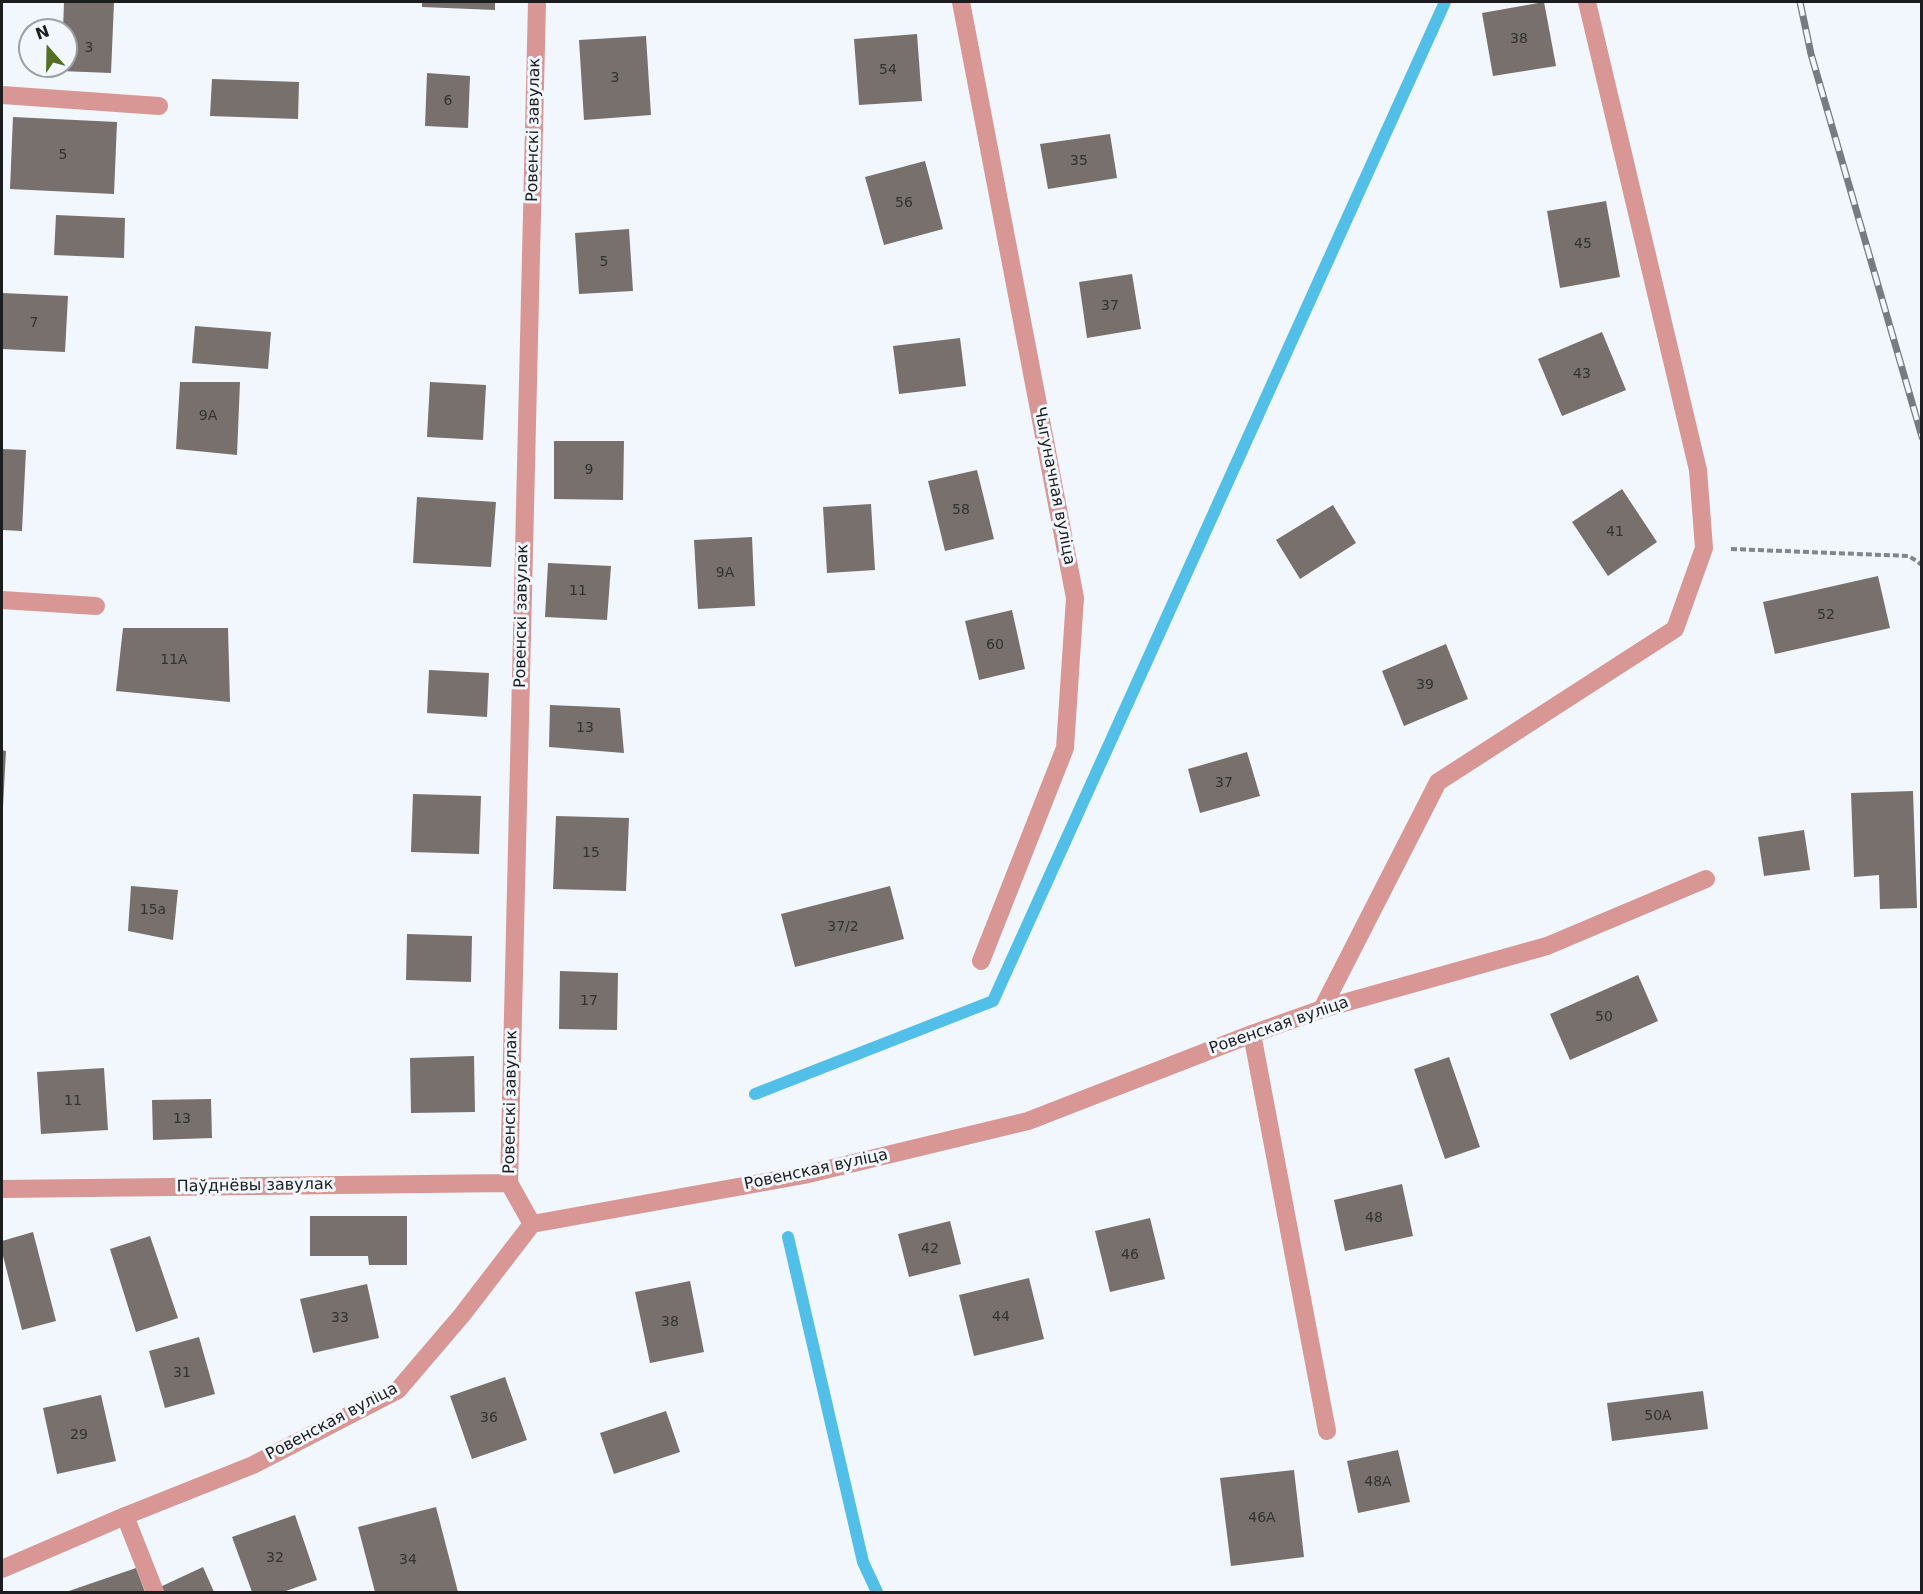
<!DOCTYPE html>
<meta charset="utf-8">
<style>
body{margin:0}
#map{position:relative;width:1923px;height:1594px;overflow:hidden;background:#f2f6fd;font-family:"DejaVu Sans",sans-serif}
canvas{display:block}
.frame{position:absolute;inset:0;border:3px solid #1b1d1f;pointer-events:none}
.north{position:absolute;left:18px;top:18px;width:60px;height:60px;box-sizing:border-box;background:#f2f6fd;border:2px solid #9c9fa4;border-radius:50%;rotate:340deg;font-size:16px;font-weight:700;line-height:24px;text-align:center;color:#1b1d1f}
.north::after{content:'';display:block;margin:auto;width:21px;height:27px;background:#526f24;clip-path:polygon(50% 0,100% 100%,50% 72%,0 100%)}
</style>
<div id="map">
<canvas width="1923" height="1594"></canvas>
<div class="frame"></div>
<div class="north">N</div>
</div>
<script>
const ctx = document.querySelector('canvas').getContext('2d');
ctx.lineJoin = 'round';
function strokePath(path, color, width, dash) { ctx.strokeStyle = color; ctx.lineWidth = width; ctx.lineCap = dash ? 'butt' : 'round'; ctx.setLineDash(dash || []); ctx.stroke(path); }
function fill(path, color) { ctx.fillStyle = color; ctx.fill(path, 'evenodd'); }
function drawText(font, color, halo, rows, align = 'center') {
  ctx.font = font + ' "DejaVu Sans",sans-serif'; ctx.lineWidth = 6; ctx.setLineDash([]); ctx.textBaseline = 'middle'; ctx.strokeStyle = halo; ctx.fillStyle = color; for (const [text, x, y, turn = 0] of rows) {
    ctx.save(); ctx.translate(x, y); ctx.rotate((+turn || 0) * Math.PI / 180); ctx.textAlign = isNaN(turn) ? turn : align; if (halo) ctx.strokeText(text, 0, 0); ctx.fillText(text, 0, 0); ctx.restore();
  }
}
const stream = new Path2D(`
 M 755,1094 L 993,1001 L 1445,2
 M 788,1237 L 863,1562 L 877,1592`);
const building = new Path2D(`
 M 64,2 L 114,2 L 111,73 L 61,71 L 61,66 L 66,66 L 66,30 L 63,30 Z
 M 422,2 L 495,2 L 495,10 L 422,7 Z
 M 1544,2 L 1556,66 L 1493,76 L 1482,13 Z
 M 917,34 L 922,101 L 859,105 L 854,39 Z
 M 646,36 L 651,115 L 584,120 L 579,40 Z
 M 427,73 L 470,76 L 468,128 L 425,126 Z
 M 212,79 L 299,82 L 298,119 L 210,116 Z
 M 13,117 L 117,122 L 114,194 L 10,189 Z
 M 1110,134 L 1117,178 L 1048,189 L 1040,144 Z
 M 925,161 L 943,229 L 884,245 L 865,177 Z
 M 1606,201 L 1620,277 L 1560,288 L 1547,211 Z
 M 56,215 L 125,218 L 124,258 L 54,255 Z
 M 629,229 L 633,291 L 579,294 L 575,233 Z
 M 1132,274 L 1141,329 L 1087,338 L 1079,282 Z
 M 2,293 L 68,296 L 65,352 L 2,349 Z
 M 195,326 L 271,332 L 268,369 L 192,363 Z
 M 1602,332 L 1626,390 L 1562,416 L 1538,359 Z
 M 960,338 L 966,386 L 899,394 L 893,346 Z
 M 180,382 L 240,382 L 237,455 L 176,449 Z
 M 430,382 L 486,385 L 483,440 L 427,437 Z
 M 554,441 L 624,441 L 623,500 L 554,499 Z
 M 2,449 L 26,450 L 22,531 L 2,530 Z
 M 977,470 L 994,539 L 945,551 L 928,481 Z
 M 1622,489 L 1657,542 L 1608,576 L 1572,522 Z
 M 417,497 L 496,502 L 491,567 L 413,563 Z
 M 871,504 L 875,570 L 827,573 L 823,507 Z
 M 1333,505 L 1356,543 L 1300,579 L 1276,540 Z
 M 752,537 L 755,606 L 698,609 L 694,540 Z
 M 548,563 L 611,566 L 607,620 L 545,617 Z
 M 1878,576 L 1890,628 L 1775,654 L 1763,602 Z
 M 1012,610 L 1025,669 L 979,680 L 965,621 Z
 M 123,628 L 228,628 L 230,702 L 116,691 Z
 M 1446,644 L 1468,699 L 1404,726 L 1382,671 Z
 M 429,670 L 489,673 L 487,717 L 427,713 Z
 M 550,705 L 620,708 L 624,753 L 549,747 Z
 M 2,750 L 6,751 L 3,807 L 2,807 Z
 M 1247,752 L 1260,796 L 1200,813 L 1188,769 Z
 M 1913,791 L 1917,908 L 1880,909 L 1879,875 L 1854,877 L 1851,793 Z
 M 413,794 L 481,796 L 479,854 L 411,852 Z
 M 556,816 L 629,818 L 626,891 L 553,889 Z
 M 1804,830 L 1810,870 L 1764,876 L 1758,837 Z
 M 131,886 L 178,890 L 173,940 L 128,931 Z
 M 890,886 L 904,939 L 795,967 L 781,914 Z
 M 407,934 L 472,936 L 471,982 L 406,980 Z
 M 560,971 L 618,973 L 617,1030 L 559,1029 Z
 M 1638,975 L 1658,1021 L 1570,1060 L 1550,1014 Z
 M 474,1056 L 475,1112 L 411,1113 L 410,1058 Z
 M 1449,1057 L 1480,1147 L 1445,1159 L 1414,1069 Z
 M 104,1068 L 108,1130 L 41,1134 L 37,1072 Z
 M 211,1099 L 212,1138 L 153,1140 L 152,1100 Z
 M 1402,1184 L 1413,1236 L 1345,1251 L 1334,1200 Z
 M 310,1216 L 407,1216 L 407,1265 L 369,1265 L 368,1256 L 310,1256 Z
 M 1150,1218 L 1165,1279 L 1110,1292 L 1095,1231 Z
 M 950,1221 L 961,1264 L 909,1277 L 898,1234 Z
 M 33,1232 L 56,1321 L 22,1330 L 2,1252 L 2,1241 Z
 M 150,1236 L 178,1318 L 136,1332 L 110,1249 Z
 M 1029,1278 L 1044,1339 L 974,1356 L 959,1295 Z
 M 690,1281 L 704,1352 L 650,1363 L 635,1292 Z
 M 367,1284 L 379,1338 L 313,1353 L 300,1299 Z
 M 199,1337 L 215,1394 L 165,1408 L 149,1351 Z
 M 505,1377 L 527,1440 L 472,1459 L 450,1396 Z
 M 1703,1391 L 1708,1429 L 1612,1441 L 1607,1403 Z
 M 101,1395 L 116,1461 L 57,1474 L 43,1408 Z
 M 666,1411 L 680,1452 L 614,1474 L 600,1433 Z
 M 1398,1450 L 1410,1502 L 1358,1513 L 1347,1461 Z
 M 1294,1470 L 1304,1557 L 1231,1566 L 1220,1478 Z
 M 436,1507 L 458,1592 L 375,1592 L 358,1527 Z
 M 295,1515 L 317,1580 L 283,1592 L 252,1592 L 232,1537 Z
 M 203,1567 L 214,1592 L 162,1592 L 160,1587 Z
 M 136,1568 L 145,1592 L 66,1592 Z`);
const path = new Path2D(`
 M 1731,549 L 1909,556 L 1922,565`);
const lane = new Path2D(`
 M 961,2 L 1075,598 L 1065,748 L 981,961
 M 2,95 L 159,106
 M 2,600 L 96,606
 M 1322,1009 L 1438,782 L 1675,629 L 1704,548 L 1698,470 L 1587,2
 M 1252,1034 L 1327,1431
 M 125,1516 L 155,1592`);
const street = new Path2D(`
 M 2,1189 L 509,1183
 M 532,1224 L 509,1183 L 537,2
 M 2,1569 L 125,1516 L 253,1465 L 398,1390 L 462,1315 L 532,1224 L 804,1175 L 1028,1121 L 1252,1034 L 1322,1009 L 1547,946 L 1706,879`);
const rail = new Path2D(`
 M 1800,2 L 1811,54 L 1922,437`);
const numberNames = [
 ["38",1519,39],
 ["3",89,48],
 ["54",888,70],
 ["3",615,78],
 ["6",448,101],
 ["5",63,155],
 ["35",1079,161],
 ["56",904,203],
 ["45",1583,244],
 ["5",604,262],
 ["37",1110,306],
 ["7",34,323],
 ["43",1582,374],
 ["9А",208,416],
 ["9",589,470],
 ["58",961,510],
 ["41",1615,532],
 ["9А",725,573],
 ["11",578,591],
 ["52",1826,615],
 ["60",995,645],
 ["11А",174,660],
 ["39",1425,685],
 ["13",585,728],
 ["37",1224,783],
 ["15",591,853],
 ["15а",153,910],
 ["37/2",843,927],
 ["17",589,1001],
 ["50",1604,1017],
 ["11",73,1101],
 ["13",182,1119],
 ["48",1374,1218],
 ["42",930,1249],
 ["46",1130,1255],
 ["44",1001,1317],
 ["33",340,1318],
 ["38",670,1322],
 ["31",182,1373],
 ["50А",1658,1416],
 ["36",489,1418],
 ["29",79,1435],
 ["48А",1378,1482],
 ["46А",1262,1518],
 ["32",275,1558],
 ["34",408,1560]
];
const streetNames = [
 ["Ровенскі завулак",534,130,-89],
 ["Чыгуначная вуліца",1054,486,79],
 ["Ровенскі завулак",522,616,-89],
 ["Ровенская вуліца",1279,1026,-19],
 ["Ровенскі завулак",511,1102,-89],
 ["Ровенская вуліца",816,1170,-12],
 ["Паўднёвы завулак",255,1186,-1],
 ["Ровенская вуліца",332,1422,-28]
];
strokePath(stream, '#51bfe8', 12);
fill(building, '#77706c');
strokePath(path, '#82858a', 4, [6, 3]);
strokePath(lane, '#d89794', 18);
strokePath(street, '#d89794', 18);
strokePath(rail, '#787b80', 7);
strokePath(rail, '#f2f6fd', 4.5, [14]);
drawText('14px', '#323232', null, numberNames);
drawText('16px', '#1b1d1f', '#f2f6fd', streetNames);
</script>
